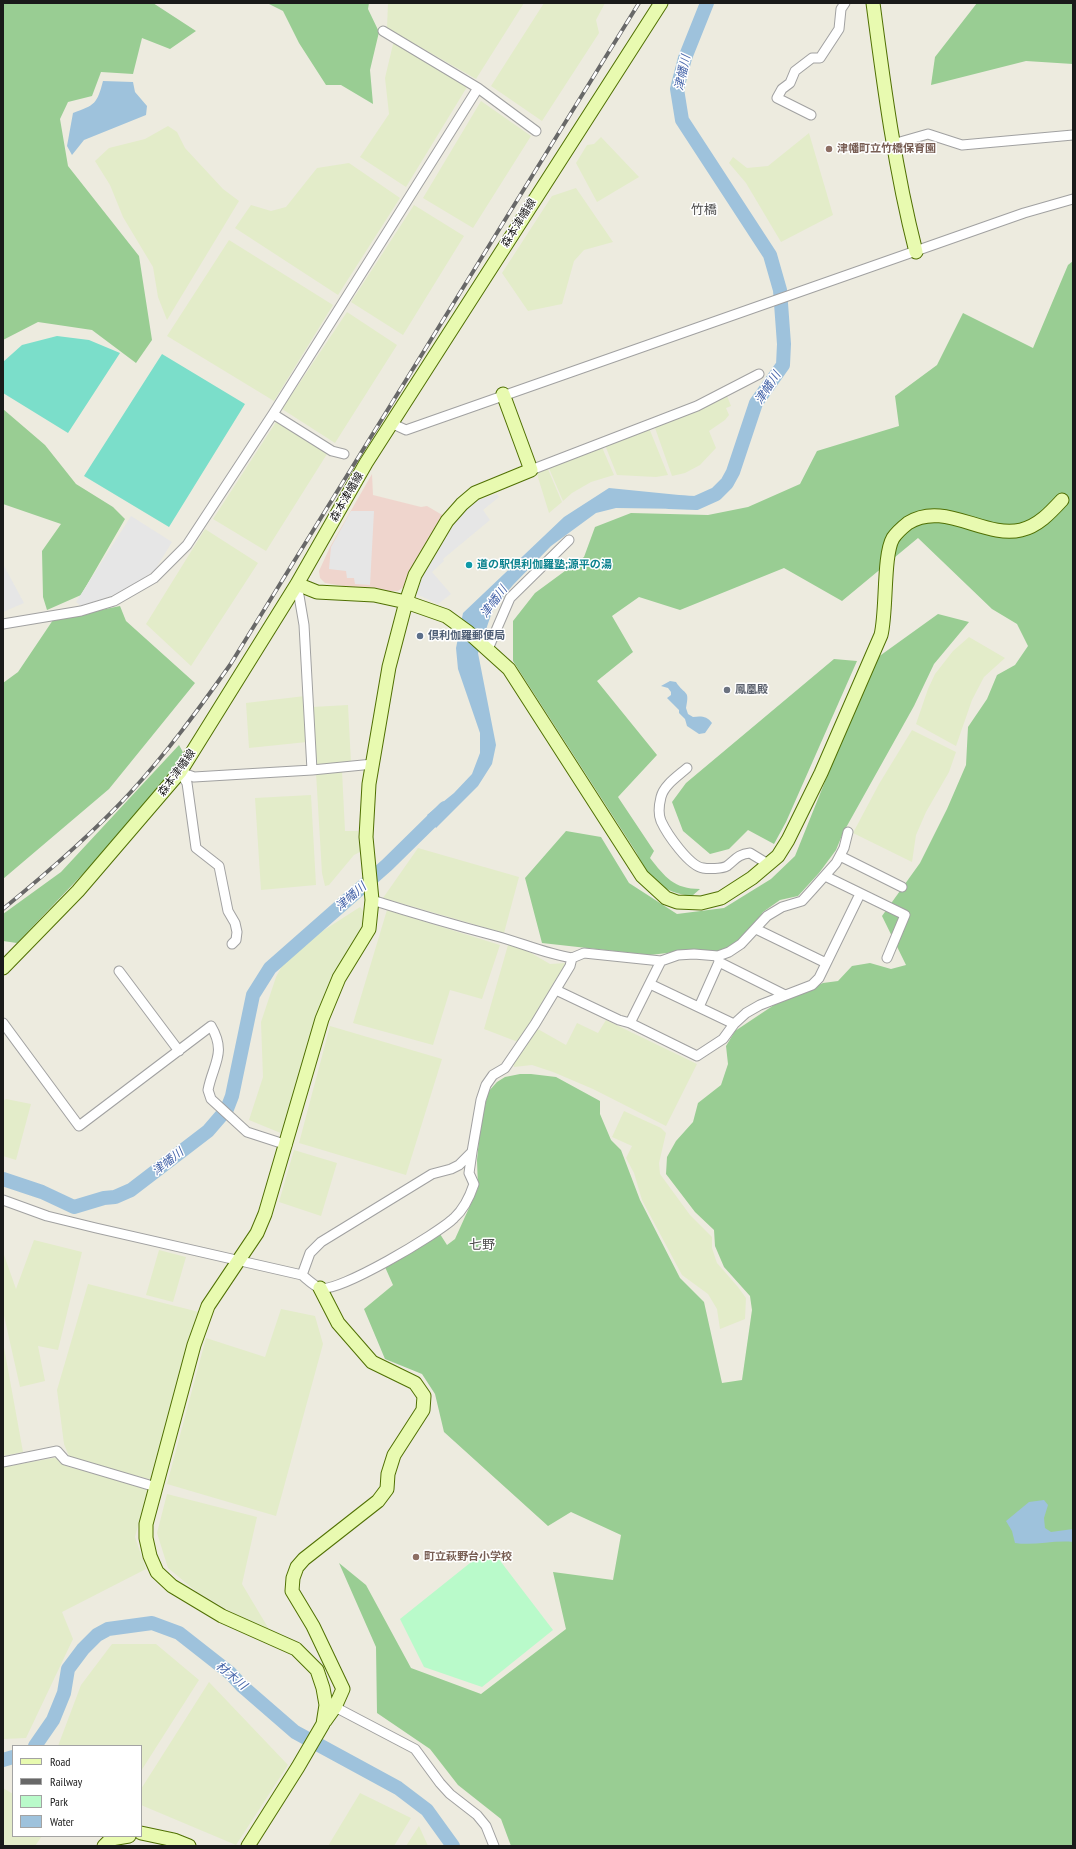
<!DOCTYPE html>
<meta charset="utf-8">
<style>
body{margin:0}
#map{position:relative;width:1076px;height:1849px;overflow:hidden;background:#edebdf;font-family:"PT Sans Narrow",sans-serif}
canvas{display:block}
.frame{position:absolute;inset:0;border:4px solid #1a1a1a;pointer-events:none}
.legend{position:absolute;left:12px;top:1745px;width:130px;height:92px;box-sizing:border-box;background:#fff;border:1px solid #a3a3a3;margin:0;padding:5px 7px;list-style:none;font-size:12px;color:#1a1a1a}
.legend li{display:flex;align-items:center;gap:8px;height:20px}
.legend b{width:20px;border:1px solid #a3a3a3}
</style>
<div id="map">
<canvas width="1076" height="1849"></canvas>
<div class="frame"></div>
<ul class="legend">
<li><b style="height:5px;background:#e8fab0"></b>Road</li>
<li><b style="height:5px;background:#686868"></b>Railway</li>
<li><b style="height:11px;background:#b9faca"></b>Park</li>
<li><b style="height:11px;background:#9ec2dc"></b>Water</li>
</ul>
</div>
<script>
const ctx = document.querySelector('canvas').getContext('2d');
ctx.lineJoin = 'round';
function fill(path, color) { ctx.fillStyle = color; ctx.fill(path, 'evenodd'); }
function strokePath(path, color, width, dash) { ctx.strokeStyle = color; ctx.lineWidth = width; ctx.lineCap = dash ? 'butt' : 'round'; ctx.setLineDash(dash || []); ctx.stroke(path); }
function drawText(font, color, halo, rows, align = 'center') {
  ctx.font = font + ' "PT Sans Narrow","Noto Sans JP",sans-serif'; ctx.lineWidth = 3; ctx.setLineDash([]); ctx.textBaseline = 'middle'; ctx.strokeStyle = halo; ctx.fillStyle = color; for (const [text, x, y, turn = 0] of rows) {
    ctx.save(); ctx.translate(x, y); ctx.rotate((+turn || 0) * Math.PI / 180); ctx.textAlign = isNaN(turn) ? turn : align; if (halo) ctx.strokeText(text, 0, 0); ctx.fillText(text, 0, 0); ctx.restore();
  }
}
const commercial = new Path2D(`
 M 372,474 L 373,495 L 421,507 L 427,506 L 444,516 L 405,586 L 398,591 L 375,591 L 325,583 L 320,578 L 319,571 L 330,547 Z`);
const farmland = new Path2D(`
 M 388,3 L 524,3 L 476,79 L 387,28 Z
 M 544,3 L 605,3 L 596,20 L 599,33 L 542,121 L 491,86 Z
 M 394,40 L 467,87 L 406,187 L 360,157 L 389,114 L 385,78 Z
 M 481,101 L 531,136 L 473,228 L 423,198 Z
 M 168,126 L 177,132 L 185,148 L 223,189 L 239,201 L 167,320 L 158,297 L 153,267 L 123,217 L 110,185 L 95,161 L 109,148 L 145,139 Z
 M 809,133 L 833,215 L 781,242 L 746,183 L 729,163 L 733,157 L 747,168 L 768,166 Z
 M 601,137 L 639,177 L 597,202 L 576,163 L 587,145 L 594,144 Z
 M 349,163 L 400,198 L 338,295 L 235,228 L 251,205 L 271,211 L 286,207 L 317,168 Z
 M 576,188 L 613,242 L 584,250 L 574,261 L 562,304 L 528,311 L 502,273 L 552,196 Z
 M 414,205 L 464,236 L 403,335 L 351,302 Z
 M 229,240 L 333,305 L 274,401 L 167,336 Z
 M 347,312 L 397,345 L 335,443 L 282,409 Z
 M 727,396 L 731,406 L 726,408 L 729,415 L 725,420 L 709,431 L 716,448 L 700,465 L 685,473 L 672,476 L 654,425 Z
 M 276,422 L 327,454 L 266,551 L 213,519 Z
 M 649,428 L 668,475 L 656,477 L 617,475 L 605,445 Z
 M 601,445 L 614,475 L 591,482 L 572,493 L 563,501 L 548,466 Z
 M 547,467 L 562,502 L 549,513 L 536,471 Z
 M 205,529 L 258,563 L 191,666 L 146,624 Z
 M 969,637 L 1005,658 L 984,677 L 972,700 L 956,746 L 916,724 L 928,689 L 935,674 L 953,651 Z
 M 305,696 L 307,742 L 249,748 L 246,703 Z
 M 348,705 L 351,763 L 318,766 L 314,764 L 312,707 Z
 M 912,730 L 956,752 L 949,772 L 926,812 L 916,835 L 912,862 L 853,833 L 879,784 Z
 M 342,771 L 345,831 L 358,831 L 360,852 L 354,855 L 329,885 L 325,886 L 322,873 L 316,773 Z
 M 311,795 L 316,885 L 261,890 L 255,798 Z
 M 418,848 L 519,877 L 504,933 L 383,898 Z
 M 360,907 L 365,913 L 363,929 L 283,1134 L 249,1120 L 263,1077 L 261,1022 L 276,977 L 283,964 L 321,932 Z
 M 387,910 L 500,945 L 482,999 L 450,990 L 433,1045 L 353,1023 Z
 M 508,945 L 526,950 L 550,964 L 566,963 L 552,986 L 554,988 L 518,1042 L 484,1029 Z
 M 606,1020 L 697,1064 L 666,1126 L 593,1089 L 553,1072 L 532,1065 L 514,1067 L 513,1063 L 536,1028 L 566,1045 L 577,1023 L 598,1033 Z
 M 330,1026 L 442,1059 L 406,1175 L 299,1143 Z
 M 6,1099 L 31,1104 L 16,1160 L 3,1156 L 3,1101 Z
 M 624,1111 L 661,1128 L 666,1133 L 659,1163 L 660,1174 L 690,1215 L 712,1237 L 712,1248 L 717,1263 L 738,1287 L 746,1298 L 745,1319 L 720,1329 L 717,1309 L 708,1294 L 682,1275 L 642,1200 L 634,1173 L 626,1158 L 632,1146 L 612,1137 Z
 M 294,1150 L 337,1163 L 321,1216 L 279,1202 Z
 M 34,1240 L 82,1252 L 58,1350 L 38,1346 L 45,1381 L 20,1387 L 3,1311 L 3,1252 L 16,1289 Z
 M 159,1250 L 186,1257 L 173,1302 L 146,1295 Z
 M 88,1284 L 199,1312 L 153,1480 L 70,1459 L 64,1444 L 57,1390 Z
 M 281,1309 L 315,1316 L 323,1344 L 276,1516 L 167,1484 L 206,1338 L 265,1357 Z
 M 3,1342 L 23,1452 L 3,1456 Z
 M 59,1457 L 66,1466 L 148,1489 L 135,1537 L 146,1569 L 62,1612 L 73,1639 L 26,1738 L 3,1739 L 3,1467 Z
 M 167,1494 L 257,1517 L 242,1584 L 273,1636 L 197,1592 L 168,1568 L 157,1533 Z
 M 112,1644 L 156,1644 L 199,1680 L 141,1771 L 141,1746 L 58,1746 L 81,1685 Z
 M 209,1682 L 288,1765 L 236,1845 L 141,1805 L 141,1789 Z
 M 3,1788 L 13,1794 L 13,1836 L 42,1836 L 35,1846 L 3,1846 Z
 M 360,1793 L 411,1818 L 394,1846 L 328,1846 Z
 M 419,1826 L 428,1846 L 406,1846 Z`);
const forest = new Path2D(`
 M 3,3 L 153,3 L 196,31 L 170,49 L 142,38 L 133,74 L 101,72 L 92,96 L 68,102 L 60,119 L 68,166 L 139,256 L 152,340 L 136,363 L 92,330 L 38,322 L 3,340 Z
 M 267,3 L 369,3 L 368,9 L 379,32 L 370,70 L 373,104 L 341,85 L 326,85 L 299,43 L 283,11 Z
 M 977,3 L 1073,3 L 1073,64 L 1026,61 L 931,85 L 935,57 Z
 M 1073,261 L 1073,1846 L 511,1846 L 501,1819 L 458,1785 L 430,1749 L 377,1713 L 376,1647 L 339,1563 L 366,1585 L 411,1668 L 481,1694 L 566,1629 L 553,1572 L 613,1580 L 621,1535 L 571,1512 L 548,1526 L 444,1432 L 435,1394 L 422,1374 L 385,1359 L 364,1309 L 393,1285 L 385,1267 L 404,1254 L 440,1234 L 447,1245 L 455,1239 L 478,1188 L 477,1160 L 480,1129 L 488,1092 L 497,1082 L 505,1077 L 520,1074 L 531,1074 L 556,1077 L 600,1101 L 600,1114 L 611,1140 L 621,1150 L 640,1200 L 680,1278 L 704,1302 L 722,1383 L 742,1380 L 752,1310 L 750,1296 L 724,1267 L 715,1246 L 714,1230 L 695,1212 L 666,1174 L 667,1157 L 676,1141 L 693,1122 L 698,1103 L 721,1085 L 728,1064 L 726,1046 L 735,1031 L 774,1005 L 823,983 L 838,981 L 852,966 L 870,963 L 891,969 L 906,965 L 882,916 L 920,863 L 947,809 L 966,765 L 968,727 L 987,699 L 997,675 L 1015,665 L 1028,646 L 1017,624 L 992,609 L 918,538 L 842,601 L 784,568 L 680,610 L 639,597 L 612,616 L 633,652 L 597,681 L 657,755 L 618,797 L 654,851 L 650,858 C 665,877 674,889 700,889 L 692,896 C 662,893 649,878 636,852 L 513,661 L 513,621 L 535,593 L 584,557 L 595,527 L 631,513 L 708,515 L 748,507 L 800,484 L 817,451 L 899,426 L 895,396 L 937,365 L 963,313 L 1033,348 L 1068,265 Z
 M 3,409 L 45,445 L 76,484 L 113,507 L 125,519 L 81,595 L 47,610 L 43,597 L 42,551 L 61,524 L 3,504 Z
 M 120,606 L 126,621 L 195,683 L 109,789 L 3,879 L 3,683 L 18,672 L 53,620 Z
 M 938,614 L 969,622 L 934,664 L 914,706 L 843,833 L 836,850 L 819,873 L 798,896 L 780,900 L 763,912 L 753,927 L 743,937 L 722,951 L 684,951 L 650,955 L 542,943 L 525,878 L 566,831 L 601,837 L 629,883 L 677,914 L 724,908 L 771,879 L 795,856 L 874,660 Z
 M 834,659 L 857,661 L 786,822 L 774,844 L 748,830 L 729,849 L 710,854 L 683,831 L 672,802 L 686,783 Z
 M 179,745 L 185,756 L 117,838 L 17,943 L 3,941 L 3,914 L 61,872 Z`);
const park = new Path2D(`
 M 480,1555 L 498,1558 L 553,1630 L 482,1687 L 424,1667 L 400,1619 Z`);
const pitch = new Path2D(`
 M 57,336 L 89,340 L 120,353 L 68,433 L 3,393 L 3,362 L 22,345 Z
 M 162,354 L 245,404 L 169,527 L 84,476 Z`);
const parking = new Path2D(`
 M 497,494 L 499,497 L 483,510 L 490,520 L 443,559 L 444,561 L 432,572 L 451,594 L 438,604 L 414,593 L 425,567 L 453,523 L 475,501 Z
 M 351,511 L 374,511 L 370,585 L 355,584 L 354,578 L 347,578 L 346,571 L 329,569 L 331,547 Z
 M 131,516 L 172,542 L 155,570 L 144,578 L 114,595 L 81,606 L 76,602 Z
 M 3,564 L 24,603 L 3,612 Z`);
const water = new Path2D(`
 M 103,81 L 133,82 L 135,92 L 147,106 L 146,115 L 84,140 L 72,155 L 67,146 L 73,113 C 95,105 97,104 103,81 Z
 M 609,488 L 689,496 L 686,509 L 616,508 L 596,513 L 551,546 L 513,585 L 493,609 L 478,653 L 496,745 L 492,764 L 478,786 L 436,828 L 427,815 L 454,793 L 472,774 L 480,753 L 480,733 L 458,669 L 456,648 L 463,613 L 564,517 Z
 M 670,681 L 676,682 C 685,696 690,689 686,708 L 688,714 L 693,717 C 701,716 707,716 712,723 L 705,733 L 699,734 L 687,726 L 685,719 L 679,713 L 679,710 L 667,698 L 671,695 L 671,692 L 668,688 L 661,686 Z
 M 1044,1500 L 1048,1505 L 1044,1518 L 1045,1528 L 1051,1532 L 1073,1529 L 1073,1542 C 1053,1540 1034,1546 1015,1543 L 1012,1531 L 1006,1521 L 1029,1502 Z`);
const river = new Path2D(`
 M 669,502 L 696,503 L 716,494 L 727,483 L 733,472 L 756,403 L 783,365 L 784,344 L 780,290 L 770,255 L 682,120 L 677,89 L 685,58 L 707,3
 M 3,1179 L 42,1192 L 74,1207 L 104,1198 L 115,1197 L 131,1190 L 208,1131 L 227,1109 L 232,1096 L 253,995 L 270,968 L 387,865 L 445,808
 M 35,1746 L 53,1720 L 64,1693 L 68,1669 L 83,1649 L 97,1635 L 108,1629 L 152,1623 L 179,1633 L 230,1673 L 242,1686 L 295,1732 L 398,1788 L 427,1810 L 453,1846
 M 3,1760 L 13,1757`);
const street = new Path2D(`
 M 383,31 L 478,88 L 536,131
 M 811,115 L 777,98 L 782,89 L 790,83 L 795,71 L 812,58 L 820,58 L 839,29 L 841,9 L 845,3
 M 893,144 L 928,134 L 962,145 L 1073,135
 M 273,414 L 332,451 L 344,454
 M 393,424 L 406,430 L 1024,213 L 1073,199
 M 531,470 L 697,406 L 759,374
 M 297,584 L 304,625 L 312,770
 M 3,624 L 81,611 L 114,601 L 154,578 L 187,545 L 273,414 L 478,88
 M 488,649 L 510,598 L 569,540
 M 687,768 C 678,776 664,785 661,797 C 659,805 658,814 661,821 C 667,834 689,866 703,868 C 708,869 722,869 727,866 C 735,860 738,854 750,853 L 768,864
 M 180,772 L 194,777 L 312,770 L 373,764
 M 180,772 L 187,783 L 196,848 L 219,866 L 228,911 L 235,923 L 237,932 L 236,940 L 232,944
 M 840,856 L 902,887
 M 825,876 L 905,915 L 887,958
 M 756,929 L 826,963
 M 718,956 L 719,962 L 785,995
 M 572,958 L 584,953 L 661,961 L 678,955 L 694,954 L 718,956 L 729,952 L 741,944 L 767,916 L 782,907 L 802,901 L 812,890 L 836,863 L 844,848 L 848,832
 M 119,971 L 179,1051
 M 650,984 L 734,1024
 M 556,990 L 619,1020 L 630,1023 L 697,1056 L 723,1039 L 734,1024 L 746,1013 L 760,1005 L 812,985 L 819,978 L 860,894
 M 699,1007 L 719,962
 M 3,1023 L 79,1126 L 211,1026 C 227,1053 213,1064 208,1090 L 211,1099 L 247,1132 L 287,1145
 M 630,1023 L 661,961
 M 3,1200 L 47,1216 L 96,1228 L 302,1275 C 307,1279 314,1286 320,1288 C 337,1294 439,1233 454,1218 C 463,1210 470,1196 474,1184 L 469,1173 L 472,1152
 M 302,1275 L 310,1253 L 321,1242 L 432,1174 L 451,1169 L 459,1165 L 472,1152 L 481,1100 L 486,1085 L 493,1075 L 505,1068 L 535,1024 L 570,966 L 572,958 C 546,954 522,943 496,936 C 454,925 413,913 372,900
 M 3,1462 L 57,1451 L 65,1460 L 156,1487
 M 335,1707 L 415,1749 L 440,1783 L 450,1794 L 477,1815 L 486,1826 L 494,1846`);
const secondary = new Path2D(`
 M 873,3 C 884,87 895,170 916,252
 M 297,584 L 317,592 L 374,595 L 406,602 L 446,616 L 468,632 L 509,669 L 642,876 L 666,898 L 677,902 L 701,903 L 721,898 L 752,878 L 778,856 L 788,840 L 821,773 L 881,635 C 887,611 883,555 893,538 C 897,532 903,527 908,523 C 944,500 985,539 1021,530 C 1038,526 1050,513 1062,500
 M 3,968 L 78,891 L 180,772 L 297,584 L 366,463 L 661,3
 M 320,1288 L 338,1323 L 372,1362 L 415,1383 L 424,1396 L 423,1410 L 394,1455 L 388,1474 L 387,1489 L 378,1501 L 304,1559 L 297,1567 L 293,1578 L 292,1591 L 313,1626 L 343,1689 L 335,1707 L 325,1721
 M 141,1833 L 174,1840 L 189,1846
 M 104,1846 L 111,1839 L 129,1836
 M 248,1846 L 298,1767 L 323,1724 L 326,1705 L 323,1688 L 317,1670 L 296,1649 L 222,1616 L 172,1586 L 157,1572 L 150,1556 L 146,1538 L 146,1524 L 194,1345 L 208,1306 L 257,1233 L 265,1214 L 322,1019 L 339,978 L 369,929 L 372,900 L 366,837 L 369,784 L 389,667 L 406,602 L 415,575 L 447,521 L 462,504 L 475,493 L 531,470 L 503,394`);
const rail = new Path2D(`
 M 3,909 C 47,873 90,836 129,794 C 166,754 198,710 230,665 L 639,3`);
const markers = [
 [829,149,4,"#8d6e63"],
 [469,565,4,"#0f9aa8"],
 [420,636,4,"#5c6f8a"],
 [727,690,4,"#6b7280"],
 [416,1557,4,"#8d6e63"]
];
const educationNames = [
 ["津幡町立竹橋保育園",837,149],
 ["町立萩野台小学校",424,1557]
];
const streetNames = [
 ["森本津幡線",519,223,-58],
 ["森本津幡線",347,497,-60],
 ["森本津幡線",177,773,-54]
];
const cultureNames = [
 ["道の駅倶利伽羅塾;源平の湯",477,565]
];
const serviceNames = [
 ["倶利伽羅郵便局",428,636]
];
const worshipNames = [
 ["鳳凰殿",735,690]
];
const waterNames = [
 ["津幡川",683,73,-78],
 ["津幡川",768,388,-57],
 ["津幡川",494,602,-53],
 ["津幡川",351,897,-41],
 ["津幡川",168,1162,-38],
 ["材木川",231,1676,40]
];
const quarterNames = [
 ["竹橋",704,210],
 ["七野",482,1245]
];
fill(commercial, '#efd5cd');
fill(farmland, '#e3ecc9');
fill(forest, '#99cd93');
fill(park, '#b9faca');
fill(pitch, '#7bdeca');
fill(parking, '#e6e6e6');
fill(water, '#9ec2dc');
strokePath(river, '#9ec2dc', 14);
strokePath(street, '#a1a1a1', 11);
strokePath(secondary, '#507003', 15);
strokePath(street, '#fff', 9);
strokePath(secondary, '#e8fab0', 13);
strokePath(rail, '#686868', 4);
strokePath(rail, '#fff', 2.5, [8]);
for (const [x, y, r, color] of markers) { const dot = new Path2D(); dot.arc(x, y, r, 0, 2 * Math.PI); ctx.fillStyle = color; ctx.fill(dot); strokePath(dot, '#fff', 1.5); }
drawText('bold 11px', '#785e54', '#fff', educationNames, 'left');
drawText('11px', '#1a1a1a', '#fff', streetNames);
drawText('bold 11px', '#0d838f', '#fff', cultureNames, 'left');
drawText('bold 11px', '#4e5e75', '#fff', serviceNames, 'left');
drawText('bold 11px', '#5b616d', '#fff', worshipNames, 'left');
drawText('italic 12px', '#4766aa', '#fff', waterNames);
drawText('13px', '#4d4d4d', '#fff', quarterNames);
</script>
